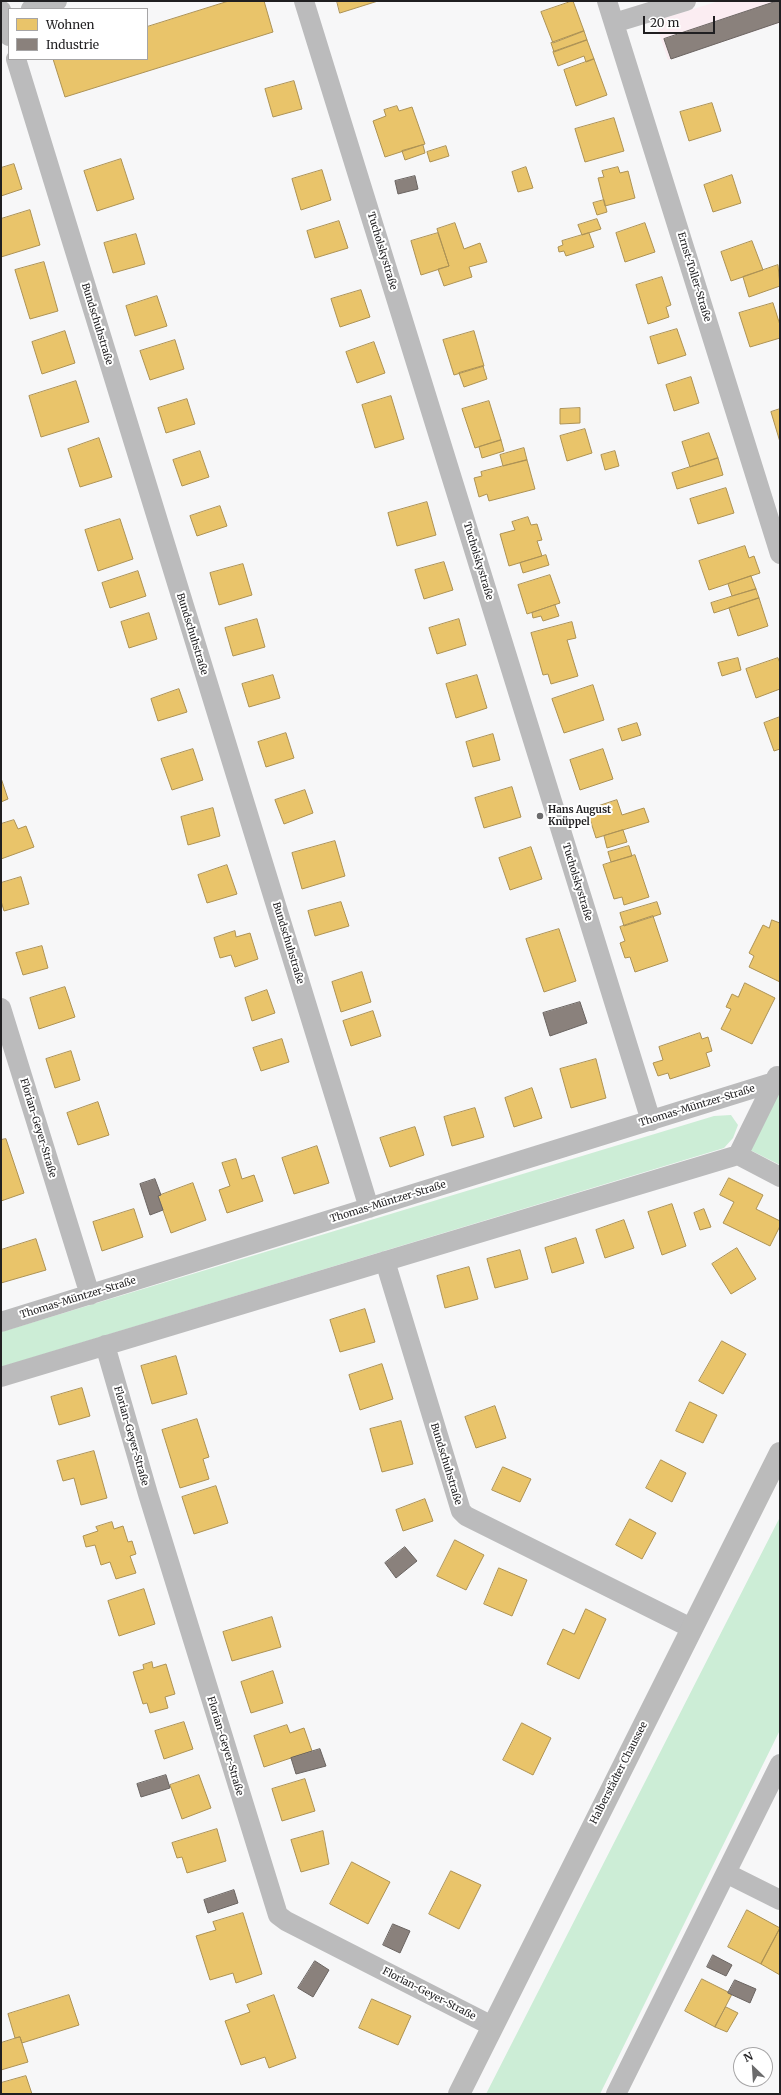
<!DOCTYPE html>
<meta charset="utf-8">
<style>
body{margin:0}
#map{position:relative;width:781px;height:2095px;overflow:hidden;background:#f7f7f8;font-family:Merriweather,serif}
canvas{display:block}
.frame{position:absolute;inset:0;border:2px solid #201f21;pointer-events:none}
.legend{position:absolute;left:8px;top:8px;width:140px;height:52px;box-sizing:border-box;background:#fff;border:1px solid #a6a5a6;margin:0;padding:5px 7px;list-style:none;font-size:12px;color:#201f21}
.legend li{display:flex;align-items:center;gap:8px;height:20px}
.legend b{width:20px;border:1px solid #a6a5a6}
.north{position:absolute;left:733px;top:2047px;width:40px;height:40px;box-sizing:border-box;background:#fff;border:1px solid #a6a5a6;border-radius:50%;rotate:335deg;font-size:11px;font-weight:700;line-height:16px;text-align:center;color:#201f21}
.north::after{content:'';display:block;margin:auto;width:14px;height:18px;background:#6b6b6c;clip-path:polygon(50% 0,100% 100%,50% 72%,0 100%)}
.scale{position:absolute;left:643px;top:16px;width:72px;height:18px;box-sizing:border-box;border:2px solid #201f21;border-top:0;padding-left:5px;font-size:12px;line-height:14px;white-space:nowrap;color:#201f21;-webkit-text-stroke:3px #fff;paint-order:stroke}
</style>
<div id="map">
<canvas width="781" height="2095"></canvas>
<div class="frame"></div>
<ul class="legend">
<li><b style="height:11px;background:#e9c46a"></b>Wohnen</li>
<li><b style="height:11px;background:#8a817c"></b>Industrie</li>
</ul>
<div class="north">N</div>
<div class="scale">20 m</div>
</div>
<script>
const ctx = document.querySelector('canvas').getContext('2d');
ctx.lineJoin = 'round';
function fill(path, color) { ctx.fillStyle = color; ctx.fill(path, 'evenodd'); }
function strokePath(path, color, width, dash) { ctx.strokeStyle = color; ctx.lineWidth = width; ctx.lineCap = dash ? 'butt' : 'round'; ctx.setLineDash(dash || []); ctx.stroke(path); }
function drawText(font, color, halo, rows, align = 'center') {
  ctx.font = font + ' Merriweather,serif'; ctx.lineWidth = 4; ctx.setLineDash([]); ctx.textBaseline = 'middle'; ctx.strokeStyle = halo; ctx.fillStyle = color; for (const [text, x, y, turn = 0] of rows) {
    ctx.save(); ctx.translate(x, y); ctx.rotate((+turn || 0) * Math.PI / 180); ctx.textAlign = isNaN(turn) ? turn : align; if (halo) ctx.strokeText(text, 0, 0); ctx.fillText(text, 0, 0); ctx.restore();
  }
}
const industrial = new Path2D(`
 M 719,1 L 780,1 L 780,23 L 668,60 L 655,21 Z`);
const green = new Path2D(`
 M 780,1088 L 780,1165 L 746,1148 Z
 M 731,1115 L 738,1125 L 733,1138 L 724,1148 L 1,1367 L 1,1332 L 714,1116 Z
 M 780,1517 L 780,1730 L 600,2094 L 486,2094 Z`);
const homes = new Path2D(`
 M 229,1 L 264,1 L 273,32 L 65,97 L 53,59 L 147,59 L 147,27 Z
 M 337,1 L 378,1 L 340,13 Z
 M 573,1 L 584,31 L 553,43 L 541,12 Z
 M 584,31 L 587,40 L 554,52 L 551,43 Z
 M 587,40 L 594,59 L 586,62 L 584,56 L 558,66 L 553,52 Z
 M 594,59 L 607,95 L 576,106 L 564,70 Z
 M 294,81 L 302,109 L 273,117 L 265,89 Z
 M 712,103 L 721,131 L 689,141 L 680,112 Z
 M 397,106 L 399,111 L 412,107 L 425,144 L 385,157 L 373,121 L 386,116 L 384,110 Z
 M 614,118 L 624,151 L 585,162 L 575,129 Z
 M 423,145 L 425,153 L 405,160 L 402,151 Z
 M 446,146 L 449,156 L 430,162 L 427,152 Z
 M 121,159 L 134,199 L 97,211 L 84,171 Z
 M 14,164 L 22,189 L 1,196 L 1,168 Z
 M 526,167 L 533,188 L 518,192 L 512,172 Z
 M 618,167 L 620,173 L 628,171 L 635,198 L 605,206 L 598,178 L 604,177 L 602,171 Z
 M 322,170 L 331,200 L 301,210 L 292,179 Z
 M 732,175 L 741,203 L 713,212 L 704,185 Z
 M 604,200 L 607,212 L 597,215 L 593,203 Z
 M 30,210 L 40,245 L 1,257 L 1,219 Z
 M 597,219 L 601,229 L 582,235 L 578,225 Z
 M 339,221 L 348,248 L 315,258 L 307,231 Z
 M 455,223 L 464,249 L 480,243 L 487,262 L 469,267 L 472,277 L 444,286 L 438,269 L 449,266 L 437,229 Z
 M 645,223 L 655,252 L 625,262 L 616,233 Z
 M 438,233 L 449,266 L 421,275 L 411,241 Z
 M 589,233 L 594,247 L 566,256 L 564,251 L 559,252 L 558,247 L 563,245 L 562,241 Z
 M 136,234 L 145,264 L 113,273 L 104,243 Z
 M 752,241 L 763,270 L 731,281 L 721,252 Z
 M 44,262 L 58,311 L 30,319 L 15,270 Z
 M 778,265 L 780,286 L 749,297 L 743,277 Z
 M 662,277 L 671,305 L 666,307 L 669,317 L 648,324 L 636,285 Z
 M 361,290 L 370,317 L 340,327 L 331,299 Z
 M 157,296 L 167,326 L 135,336 L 126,306 Z
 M 773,303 L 780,325 L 780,338 L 750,347 L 739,313 Z
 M 677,329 L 686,355 L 658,364 L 650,337 Z
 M 65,331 L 75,363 L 42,374 L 32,342 Z
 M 474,331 L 484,366 L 454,375 L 443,340 Z
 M 175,340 L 184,369 L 150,380 L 140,351 Z
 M 374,342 L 385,373 L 357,383 L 346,352 Z
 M 483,366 L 487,379 L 464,387 L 459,373 Z
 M 691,377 L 699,403 L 674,411 L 666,385 Z
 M 76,381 L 89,422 L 41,437 L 29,396 Z
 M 391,396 L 404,439 L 375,448 L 362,405 Z
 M 187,399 L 195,424 L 166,433 L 158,408 Z
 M 489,401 L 501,440 L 475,448 L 462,409 Z
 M 580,408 L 580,423 L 560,424 L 560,409 Z
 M 780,409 L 780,442 L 771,412 Z
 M 585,429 L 592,453 L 567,461 L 560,436 Z
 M 709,433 L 718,458 L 690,467 L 682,442 Z
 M 99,438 L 112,477 L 80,487 L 68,449 Z
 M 501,440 L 504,451 L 482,458 L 479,447 Z
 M 524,448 L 527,460 L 503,466 L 500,455 Z
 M 200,451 L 209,477 L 182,486 L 173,460 Z
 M 615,451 L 619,466 L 605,470 L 601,455 Z
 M 718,458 L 723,475 L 677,489 L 672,473 Z
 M 527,460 L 535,489 L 489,501 L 487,494 L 479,497 L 474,478 L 482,476 L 481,472 Z
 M 726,488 L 734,513 L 698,524 L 690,499 Z
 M 427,502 L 436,535 L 397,546 L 388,513 Z
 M 220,506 L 227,526 L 197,536 L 190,516 Z
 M 528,517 L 531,525 L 537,524 L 542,540 L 537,541 L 542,556 L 509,566 L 500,534 L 515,530 L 512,522 Z
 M 120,519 L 133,559 L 98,571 L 85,530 Z
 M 745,546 L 749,558 L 754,556 L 760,573 L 709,590 L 699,561 Z
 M 546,555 L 549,565 L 523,573 L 520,563 Z
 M 444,562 L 453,590 L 424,599 L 415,570 Z
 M 243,564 L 252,595 L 219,605 L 210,573 Z
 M 138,571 L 146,596 L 110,608 L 102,583 Z
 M 550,575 L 560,603 L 527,614 L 518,585 Z
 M 751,576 L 756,589 L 732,596 L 728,584 Z
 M 756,589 L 759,598 L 714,613 L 711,603 Z
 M 759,598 L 768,626 L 738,636 L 729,608 Z
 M 555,605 L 559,616 L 543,621 L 541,616 L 533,618 L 532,613 Z
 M 149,613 L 157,639 L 129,648 L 121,622 Z
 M 257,619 L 265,647 L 233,656 L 225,628 Z
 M 459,619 L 466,645 L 437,654 L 429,628 Z
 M 572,622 L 576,638 L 567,640 L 578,676 L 551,684 L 548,674 L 543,675 L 531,633 Z
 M 738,658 L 741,670 L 722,676 L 718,663 Z
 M 778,658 L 780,663 L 780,689 L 756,698 L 746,669 Z
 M 273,675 L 280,698 L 249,707 L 242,684 Z
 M 477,675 L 487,708 L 456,718 L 446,684 Z
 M 593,685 L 604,720 L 564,733 L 552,699 Z
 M 179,689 L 187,712 L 158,721 L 151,699 Z
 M 780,717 L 780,749 L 774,751 L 764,723 Z
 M 637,723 L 641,735 L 622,741 L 618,729 Z
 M 286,733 L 294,758 L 266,767 L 258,742 Z
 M 493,734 L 500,760 L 473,767 L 466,742 Z
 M 193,749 L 203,780 L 172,790 L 161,759 Z
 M 603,749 L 613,779 L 580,790 L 570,760 Z
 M 1,778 L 8,799 L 1,802 Z
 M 512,787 L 521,817 L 484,828 L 475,798 Z
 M 305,790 L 313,813 L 284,824 L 275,800 Z
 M 617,800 L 622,815 L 644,808 L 649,822 L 596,838 L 587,810 Z
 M 213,808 L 220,836 L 188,845 L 181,817 Z
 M 14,820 L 18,829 L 26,826 L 34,847 L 1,859 L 1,824 Z
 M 623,830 L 627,842 L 607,848 L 604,836 Z
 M 335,841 L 345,876 L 302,889 L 292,853 Z
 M 629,846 L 632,856 L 611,862 L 608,852 Z
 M 531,847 L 542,879 L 510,890 L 499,858 Z
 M 635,855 L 649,897 L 624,905 L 622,897 L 614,899 L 603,865 Z
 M 227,865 L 237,894 L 207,903 L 198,875 Z
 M 21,877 L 29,904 L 4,911 L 1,901 L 1,883 Z
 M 341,902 L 349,926 L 315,936 L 308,911 Z
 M 657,902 L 661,914 L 624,926 L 620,913 Z
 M 653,916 L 668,961 L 635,972 L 630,957 L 625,958 L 620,943 L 625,941 L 620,927 Z
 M 772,920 L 780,923 L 780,982 L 749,967 L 754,956 L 749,953 L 763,925 L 769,928 Z
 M 559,929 L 576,981 L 544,992 L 526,939 Z
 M 235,931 L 236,937 L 250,933 L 258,959 L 235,967 L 231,955 L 220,958 L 214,938 Z
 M 42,946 L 48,968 L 23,975 L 16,953 Z
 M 362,972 L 371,1002 L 341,1012 L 332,982 Z
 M 745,983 L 775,998 L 752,1044 L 721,1029 L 731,1009 L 726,1007 L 732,994 L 738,997 Z
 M 65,987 L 75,1017 L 39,1029 L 30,998 Z
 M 267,990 L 275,1013 L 252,1021 L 245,998 Z
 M 373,1011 L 381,1036 L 351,1046 L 343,1021 Z
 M 700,1033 L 702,1039 L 708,1037 L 712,1051 L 706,1053 L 710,1066 L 670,1079 L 668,1073 L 658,1076 L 653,1063 L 663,1060 L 659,1047 Z
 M 282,1039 L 289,1062 L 261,1071 L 253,1048 Z
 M 71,1051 L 80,1080 L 55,1088 L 46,1059 Z
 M 596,1059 L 606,1098 L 571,1108 L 560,1069 Z
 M 532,1088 L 542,1118 L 514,1127 L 505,1098 Z
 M 98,1102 L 109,1135 L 78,1145 L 67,1113 Z
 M 475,1108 L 484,1137 L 452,1146 L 444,1117 Z
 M 415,1127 L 424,1155 L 390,1167 L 380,1138 Z
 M 6,1139 L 24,1193 L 1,1201 L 1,1140 Z
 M 317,1146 L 329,1183 L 294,1194 L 282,1158 Z
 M 236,1159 L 242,1179 L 254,1175 L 263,1201 L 227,1213 L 219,1190 L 230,1186 L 222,1163 Z
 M 729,1178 L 763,1195 L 756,1209 L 780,1221 L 780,1226 L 770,1246 L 723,1223 L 734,1202 L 720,1195 Z
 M 193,1183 L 206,1220 L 171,1233 L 158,1196 Z
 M 672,1204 L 686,1246 L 662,1255 L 648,1212 Z
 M 134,1209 L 143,1237 L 102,1251 L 93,1222 Z
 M 704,1209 L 711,1227 L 700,1230 L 694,1213 Z
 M 624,1220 L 634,1248 L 605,1258 L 596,1230 Z
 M 576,1238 L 584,1263 L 552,1273 L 545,1248 Z
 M 36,1239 L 46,1270 L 1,1283 L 1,1250 Z
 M 737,1248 L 756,1279 L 731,1294 L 712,1264 Z
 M 520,1250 L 528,1279 L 495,1288 L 487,1259 Z
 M 469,1267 L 478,1299 L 445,1308 L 437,1276 Z
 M 365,1309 L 375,1342 L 340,1352 L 330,1320 Z
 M 722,1341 L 746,1354 L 723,1394 L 699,1381 Z
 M 176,1356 L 187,1394 L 152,1404 L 141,1366 Z
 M 382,1364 L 393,1399 L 360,1410 L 349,1375 Z
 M 82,1388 L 90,1416 L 59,1425 L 51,1397 Z
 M 690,1402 L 717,1415 L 703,1443 L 676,1431 Z
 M 495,1406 L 506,1438 L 476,1448 L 465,1417 Z
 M 197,1419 L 209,1457 L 203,1459 L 209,1479 L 180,1488 L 162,1430 Z
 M 401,1421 L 413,1464 L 382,1472 L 370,1429 Z
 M 94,1451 L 107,1498 L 81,1505 L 74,1478 L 63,1481 L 57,1461 Z
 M 661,1460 L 686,1473 L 672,1502 L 646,1488 Z
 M 503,1467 L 531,1479 L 520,1502 L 492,1490 Z
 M 216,1486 L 228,1523 L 194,1534 L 182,1497 Z
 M 425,1499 L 433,1521 L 403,1531 L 396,1510 Z
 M 630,1519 L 656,1533 L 642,1559 L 616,1545 Z
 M 112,1522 L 114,1529 L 123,1526 L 128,1542 L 132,1541 L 136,1554 L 130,1556 L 136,1573 L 116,1579 L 110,1562 L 101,1565 L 95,1545 L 86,1547 L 83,1536 L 98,1531 L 96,1527 Z
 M 455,1540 L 484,1555 L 466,1590 L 437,1576 Z
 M 499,1568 L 527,1580 L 512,1616 L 484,1604 Z
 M 144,1589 L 155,1624 L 119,1636 L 108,1601 Z
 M 586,1609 L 606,1619 L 579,1679 L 547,1664 L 563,1629 L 574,1634 Z
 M 272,1617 L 281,1647 L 232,1661 L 223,1632 Z
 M 152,1662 L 153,1668 L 166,1664 L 175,1694 L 165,1697 L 168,1708 L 150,1713 L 147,1703 L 143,1704 L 133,1672 L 144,1669 L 143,1665 Z
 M 273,1671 L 283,1703 L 251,1713 L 241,1682 Z
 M 184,1722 L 193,1749 L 164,1759 L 155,1731 Z
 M 522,1723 L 551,1738 L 533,1775 L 503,1760 Z
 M 287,1725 L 290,1733 L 304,1728 L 312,1751 L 264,1767 L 254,1736 Z
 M 199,1775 L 211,1808 L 182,1819 L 170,1785 Z
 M 305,1779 L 315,1811 L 282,1821 L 272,1789 Z
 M 217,1829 L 226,1861 L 187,1873 L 182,1857 L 177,1858 L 172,1843 Z
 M 323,1831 L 329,1864 L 301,1872 L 291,1840 Z
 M 352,1862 L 390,1882 L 368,1924 L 330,1904 Z
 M 451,1871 L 481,1885 L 459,1929 L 429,1914 Z
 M 747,1910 L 780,1928 L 761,1964 L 728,1947 Z
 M 243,1913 L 262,1974 L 236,1983 L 233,1973 L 210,1980 L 196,1936 L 216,1930 L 213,1922 Z
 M 780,1928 L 780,1975 L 761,1964 Z
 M 702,1979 L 732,1994 L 715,2027 L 685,2011 Z
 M 69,1995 L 79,2025 L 22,2043 L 20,2037 L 15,2038 L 8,2014 Z
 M 274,1995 L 296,2058 L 269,2068 L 265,2057 L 241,2065 L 225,2021 L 250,2012 L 247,2005 Z
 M 372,1999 L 411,2016 L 398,2045 L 359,2028 Z
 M 726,2007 L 738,2013 L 727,2032 L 715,2027 Z
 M 20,2037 L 28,2062 L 1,2070 L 1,2043 Z
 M 26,2076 L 32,2094 L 1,2094 L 1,2083 Z`);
const industry = new Path2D(`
 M 777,1 L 780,1 L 780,22 L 671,59 L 664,39 Z
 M 415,176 L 418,189 L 398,194 L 395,181 Z
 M 580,1002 L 587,1023 L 550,1036 L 543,1013 Z
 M 155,1179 L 161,1195 L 158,1196 L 163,1210 L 150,1215 L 140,1184 Z
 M 405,1547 L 417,1561 L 396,1578 L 385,1563 Z
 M 320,1749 L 326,1766 L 296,1774 L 291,1758 Z
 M 166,1775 L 170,1788 L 141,1797 L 137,1784 Z
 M 234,1890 L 238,1903 L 208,1913 L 204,1900 Z
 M 393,1924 L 410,1931 L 400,1953 L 383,1945 Z
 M 713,1955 L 732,1965 L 726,1976 L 707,1967 Z
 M 315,1961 L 329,1970 L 313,1997 L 298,1988 Z
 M 735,1980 L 756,1989 L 750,2003 L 728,1993 Z`);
const street = new Path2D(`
 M 304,1 L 651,1121
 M 607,1 L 780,554
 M 31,9 L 57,1
 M 1,10 L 9,36
 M 614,23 L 686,1
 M 16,59 L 369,1208
 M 1,1008 L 90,1295
 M 738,1155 L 777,1076
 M 738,1155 L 780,1177
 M 385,1261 L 461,1511 L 466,1516 L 691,1628
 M 1,1322 L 774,1082
 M 105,1345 L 148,1494 L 278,1915 L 286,1921 L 492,2026
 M 1,1377 L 738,1155
 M 726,1873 L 780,1900
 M 616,2094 L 780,1764`);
const secondary = new Path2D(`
 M 459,2094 L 780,1453`);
const markers = [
 [540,816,4,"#6b6b6c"]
];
const streetNames = [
 ["Tucholskystraße",382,251,73],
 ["Ernst-Toller-Straße",694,277,73],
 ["Bundschuhstraße",97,324,73],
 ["Tucholskystraße",478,561,73],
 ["Bundschuhstraße",192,634,73],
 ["Tucholskystraße",577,882,73],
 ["Bundschuhstraße",288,943,73],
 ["Thomas-Müntzer-Straße",697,1106,-17],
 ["Florian-Geyer-Straße",38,1128,73],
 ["Thomas-Müntzer-Straße",388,1202,-17],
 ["Thomas-Müntzer-Straße",78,1298,-17],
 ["Florian-Geyer-Straße",131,1436,74],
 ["Bundschuhstraße",446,1464,73],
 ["Florian-Geyer-Straße",225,1746,73],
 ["Halberstädter Chaussee",619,1773,-63],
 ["Florian-Geyer-Straße",429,1994,27]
];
const poiNames = [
 ["Hans August",548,810],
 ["Knüppel",548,822]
];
fill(industrial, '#fbedf2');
fill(green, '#ccedd6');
fill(homes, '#e9c46a');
strokePath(homes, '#ad9254', 1);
fill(industry, '#8a817c');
strokePath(industry, '#6a6461', 1);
strokePath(street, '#bbbbbc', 20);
strokePath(secondary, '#bbb', 22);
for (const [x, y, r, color] of markers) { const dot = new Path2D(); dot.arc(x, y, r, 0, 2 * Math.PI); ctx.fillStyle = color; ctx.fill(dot); strokePath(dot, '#fff', 1.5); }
drawText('10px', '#201f21', '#fff', streetNames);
drawText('bold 10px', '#201f21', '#fff', poiNames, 'left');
</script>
